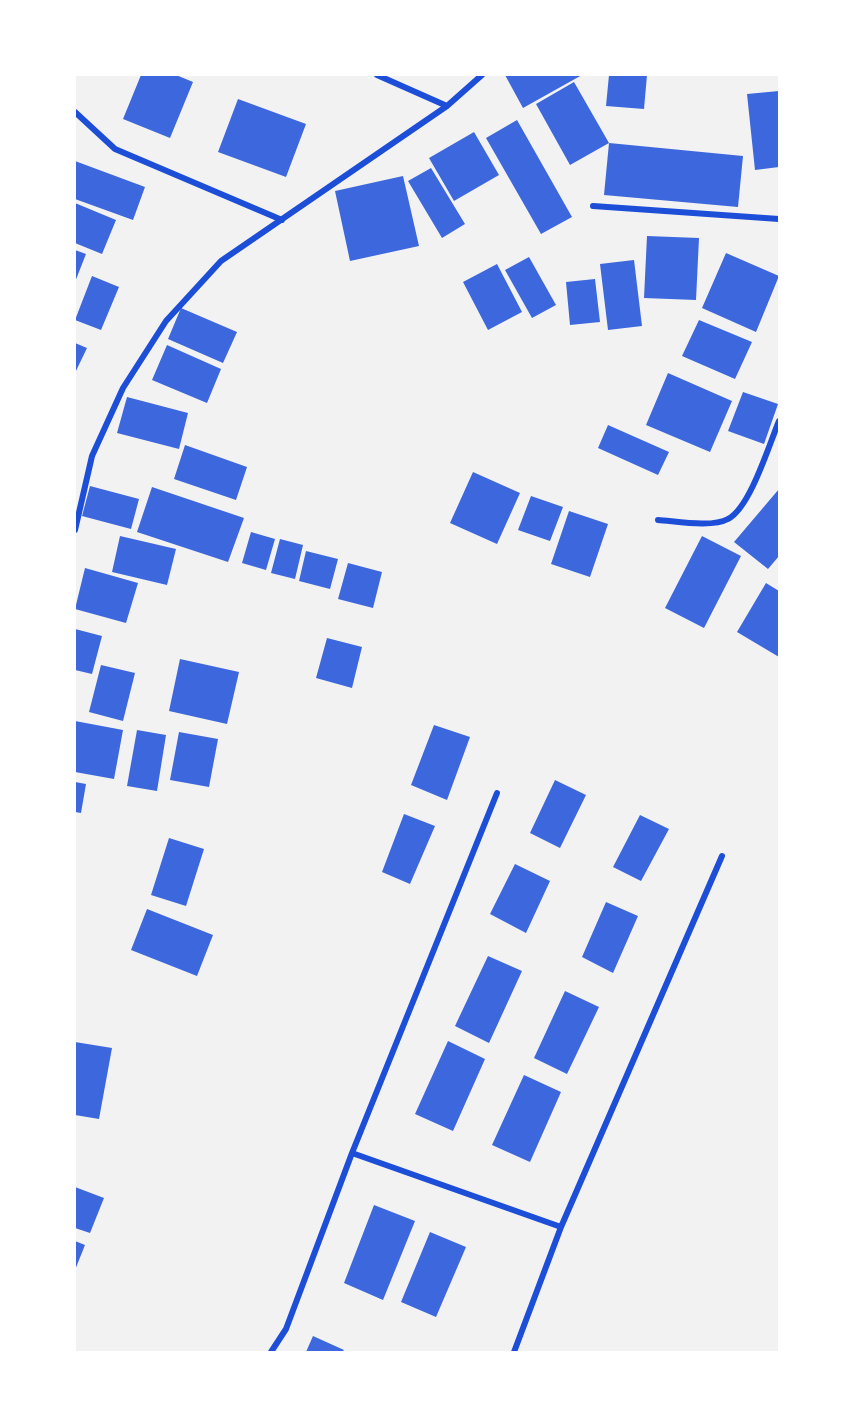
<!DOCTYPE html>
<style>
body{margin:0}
#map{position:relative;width:854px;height:1427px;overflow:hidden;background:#f2f2f2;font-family:Jost,sans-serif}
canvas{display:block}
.frame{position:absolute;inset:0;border:76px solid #fff;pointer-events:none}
</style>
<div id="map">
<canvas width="854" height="1427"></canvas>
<div class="frame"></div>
</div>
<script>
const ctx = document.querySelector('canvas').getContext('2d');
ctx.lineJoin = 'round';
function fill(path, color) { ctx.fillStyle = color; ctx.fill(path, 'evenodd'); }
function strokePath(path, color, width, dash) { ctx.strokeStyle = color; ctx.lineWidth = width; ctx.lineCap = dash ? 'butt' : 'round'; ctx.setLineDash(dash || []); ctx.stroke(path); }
const building = new Path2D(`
 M 141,75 L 176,75 L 193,82 L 170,138 L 123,119 Z
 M 505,75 L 582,75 L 523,108 Z
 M 609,75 L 647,75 L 644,109 L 606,106 Z
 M 574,82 L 609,143 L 570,165 L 536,104 Z
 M 779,91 L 779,167 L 755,170 L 747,94 Z
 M 238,99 L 306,124 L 286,177 L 218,152 Z
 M 517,120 L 572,217 L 541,234 L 486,138 Z
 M 474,132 L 499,175 L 454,201 L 429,158 Z
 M 609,143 L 743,156 L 738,207 L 604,195 Z
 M 75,161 L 145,187 L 133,220 L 75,199 Z
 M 431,168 L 465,224 L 442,238 L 408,181 Z
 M 403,176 L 419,246 L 350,261 L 335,191 Z
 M 75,203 L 116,220 L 102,254 L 75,243 Z
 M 647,236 L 699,238 L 696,300 L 644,298 Z
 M 75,250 L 86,254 L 75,282 Z
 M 726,253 L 779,276 L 756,332 L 702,308 Z
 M 529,257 L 556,305 L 532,318 L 505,270 Z
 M 634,260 L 642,326 L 608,330 L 600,264 Z
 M 497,264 L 522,312 L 488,330 L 463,282 Z
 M 92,276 L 119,287 L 101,330 L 75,320 Z
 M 595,279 L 600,322 L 570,325 L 566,282 Z
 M 181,308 L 237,332 L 223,363 L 168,339 Z
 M 699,320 L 752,342 L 735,379 L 682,356 Z
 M 75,343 L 87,348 L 75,373 Z
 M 167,345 L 221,369 L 207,403 L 152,380 Z
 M 668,373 L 732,401 L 710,452 L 646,425 Z
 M 743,392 L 778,404 L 764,444 L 728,431 Z
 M 127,397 L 188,413 L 179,449 L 117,433 Z
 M 608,425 L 669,452 L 658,475 L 598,448 Z
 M 185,445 L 247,467 L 236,500 L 174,479 Z
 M 473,472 L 520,493 L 497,544 L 450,523 Z
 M 90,486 L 139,499 L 131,529 L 82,516 Z
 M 152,487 L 244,518 L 228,562 L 137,532 Z
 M 779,489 L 779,556 L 768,569 L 734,542 Z
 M 531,496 L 563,507 L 550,541 L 518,530 Z
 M 569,511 L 608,524 L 590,577 L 551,564 Z
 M 251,532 L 275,539 L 266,570 L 242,563 Z
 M 120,536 L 176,549 L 167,585 L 112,572 Z
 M 702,536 L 741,556 L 704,628 L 665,608 Z
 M 280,539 L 303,545 L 295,579 L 271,573 Z
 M 306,551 L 338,559 L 330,589 L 299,581 Z
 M 348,563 L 382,572 L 373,608 L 338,599 Z
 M 85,568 L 138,583 L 126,623 L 75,609 Z
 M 766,583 L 779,591 L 779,657 L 737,632 Z
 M 75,629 L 102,636 L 92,674 L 75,670 Z
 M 327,638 L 362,647 L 352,688 L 316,678 Z
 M 180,659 L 239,672 L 227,724 L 169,711 Z
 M 101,665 L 135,673 L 123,721 L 89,712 Z
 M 75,721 L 123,730 L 114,779 L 75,772 Z
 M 434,725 L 470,737 L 447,800 L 411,785 Z
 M 137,730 L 166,735 L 157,791 L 127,786 Z
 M 179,732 L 218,739 L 209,787 L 170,780 Z
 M 555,780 L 586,795 L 560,848 L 530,833 Z
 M 75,782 L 86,784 L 81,813 L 75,812 Z
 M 404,814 L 435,826 L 410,884 L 382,872 Z
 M 640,815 L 669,829 L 641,881 L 613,867 Z
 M 169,838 L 204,849 L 186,906 L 151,895 Z
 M 515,864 L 550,881 L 526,933 L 490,914 Z
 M 606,902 L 638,916 L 613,973 L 582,957 Z
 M 147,909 L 213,935 L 197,976 L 131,950 Z
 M 488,956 L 522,971 L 489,1043 L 455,1026 Z
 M 565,991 L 599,1007 L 567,1074 L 534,1058 Z
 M 448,1041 L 485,1059 L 453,1131 L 415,1114 Z
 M 75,1042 L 112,1048 L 99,1119 L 75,1115 Z
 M 524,1075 L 561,1092 L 530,1162 L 492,1145 Z
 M 75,1187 L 104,1198 L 90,1233 L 75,1228 Z
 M 374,1205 L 415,1221 L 383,1300 L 344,1283 Z
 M 430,1232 L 466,1247 L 436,1317 L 401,1302 Z
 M 75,1241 L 85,1245 L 75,1270 Z
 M 313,1336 L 344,1350 L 342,1352 L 306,1352 Z`);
const minor = new Path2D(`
 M 377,75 L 447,106
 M 75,112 L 115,149 L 282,220
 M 593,206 L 779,219
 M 658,520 C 675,521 712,528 728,519 C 750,508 769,445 779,421
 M 75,530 L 92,456 L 123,388 L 166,321 L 221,261 L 447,106 L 482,75
 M 352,1153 L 561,1227
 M 271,1352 L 286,1329 L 352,1153 L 497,793
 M 514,1352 L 561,1227 L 722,856`);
fill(building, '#3d67dc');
strokePath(minor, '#1d4ed8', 6);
</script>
